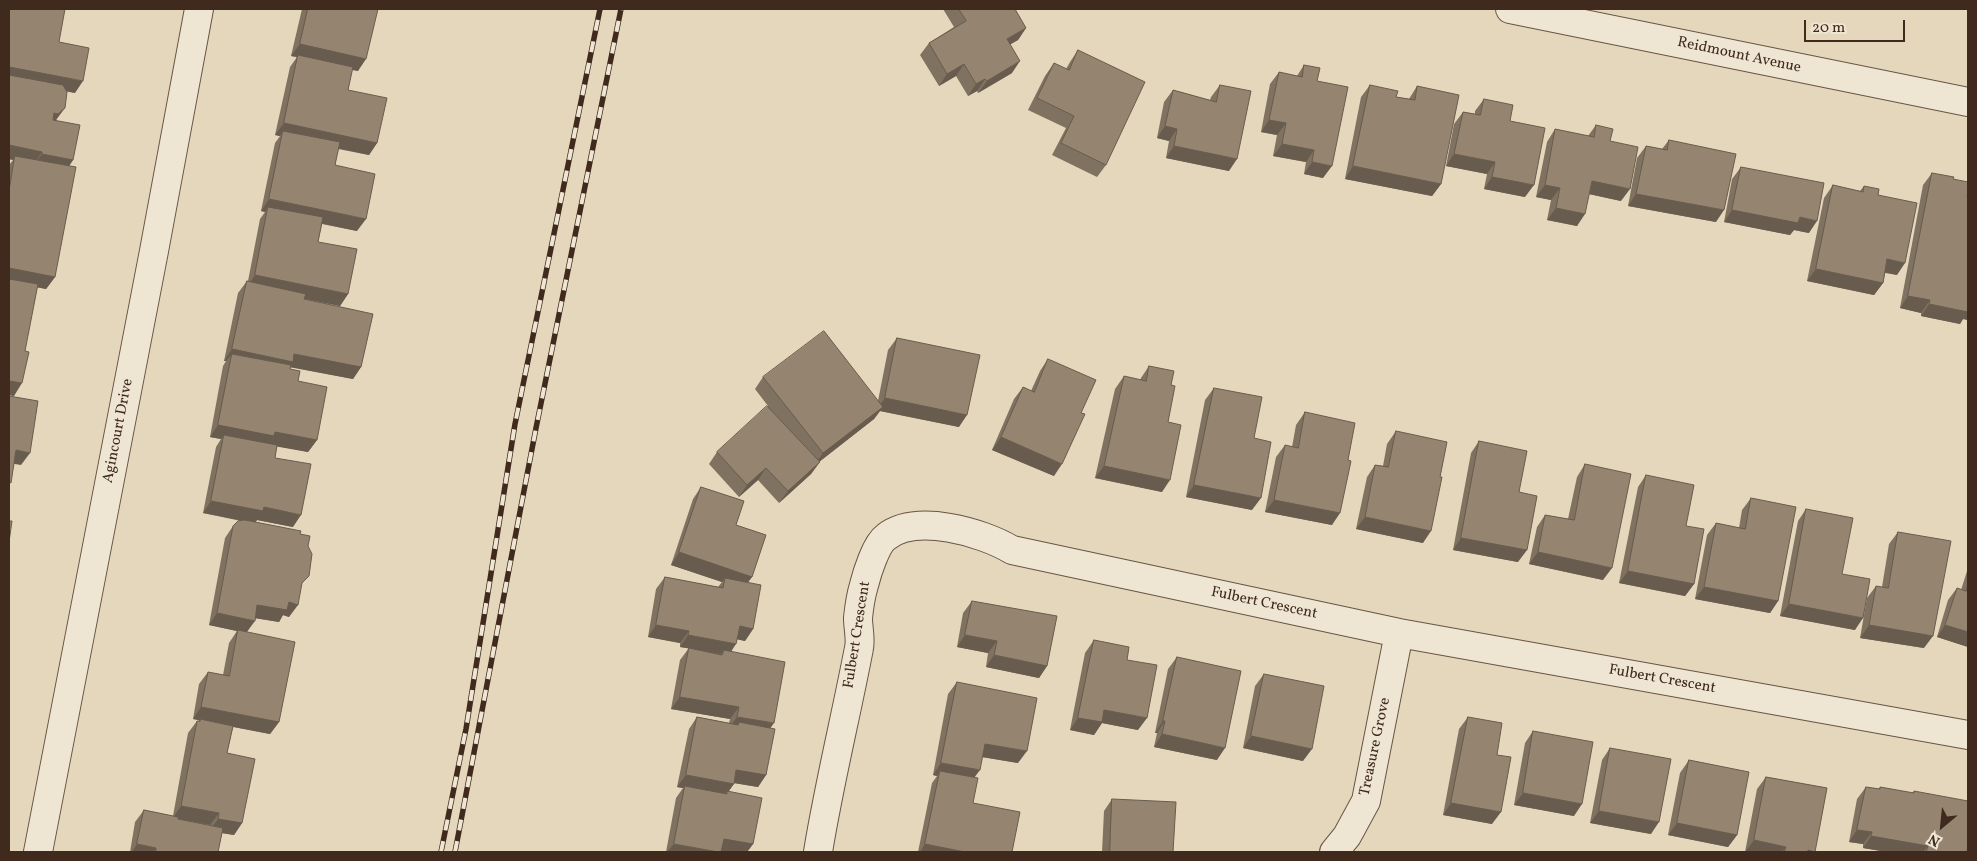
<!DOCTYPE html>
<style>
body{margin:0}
#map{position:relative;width:1977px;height:861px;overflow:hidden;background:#e5d7bc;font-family:Vollkorn,serif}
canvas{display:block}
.frame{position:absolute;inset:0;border:10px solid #3f2a1d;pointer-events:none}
.north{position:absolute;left:1917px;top:801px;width:50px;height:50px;-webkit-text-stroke:4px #eee5d3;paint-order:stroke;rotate:208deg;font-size:14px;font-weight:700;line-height:20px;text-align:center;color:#3f2a1d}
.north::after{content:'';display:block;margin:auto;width:18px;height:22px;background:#3f2a1d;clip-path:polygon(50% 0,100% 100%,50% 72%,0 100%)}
.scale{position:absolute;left:1804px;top:20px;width:101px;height:22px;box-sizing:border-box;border:2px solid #3f2a1d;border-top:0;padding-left:6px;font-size:15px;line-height:18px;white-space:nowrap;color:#3f2a1d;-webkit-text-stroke:4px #eee5d3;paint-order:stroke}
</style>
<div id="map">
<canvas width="1977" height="861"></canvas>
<div class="frame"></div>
<div class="north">N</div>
<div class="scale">20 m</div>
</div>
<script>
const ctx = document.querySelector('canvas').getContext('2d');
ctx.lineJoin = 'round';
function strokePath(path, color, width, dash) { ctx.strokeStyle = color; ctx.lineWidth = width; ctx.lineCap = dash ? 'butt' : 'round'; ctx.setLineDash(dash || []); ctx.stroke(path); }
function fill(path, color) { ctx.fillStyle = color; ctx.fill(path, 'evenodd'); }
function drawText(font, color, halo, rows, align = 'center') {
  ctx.font = font + ' Vollkorn,serif'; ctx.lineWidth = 4; ctx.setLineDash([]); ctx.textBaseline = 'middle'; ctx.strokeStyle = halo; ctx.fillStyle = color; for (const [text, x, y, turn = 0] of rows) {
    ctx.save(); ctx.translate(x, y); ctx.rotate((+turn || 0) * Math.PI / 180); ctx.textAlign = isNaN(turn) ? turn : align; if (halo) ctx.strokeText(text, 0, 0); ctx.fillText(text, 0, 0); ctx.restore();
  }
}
const minor = new Path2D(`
 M 1510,9 L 1968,102
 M 38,852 L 154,251 L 199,9
 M 818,852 C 829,784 846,716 859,648 C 861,639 858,628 858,618 C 859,608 861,595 864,585 C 867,573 876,544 886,537 C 916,513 982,532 1012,550 L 1399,633 L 1968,735
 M 1334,852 L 1347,836 L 1366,801 L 1399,633`);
const rail = new Path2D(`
 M 441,852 L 466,729 L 515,424 L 600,9
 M 455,852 L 536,428 L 621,9`);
const wall = new Path2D(`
 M 9,9 L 59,42 L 75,93 L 67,91 L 56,121 L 73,160 L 69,166 L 55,277 L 46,289 L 37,287 L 14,396 L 9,395 L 9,165 L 13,160 L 9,159 Z
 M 302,9 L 378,9 L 358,71 L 352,70 L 348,90 L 377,143 L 369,155 L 338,149 L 335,165 L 357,231 L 322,224 L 318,242 L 348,294 L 340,306 L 304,299 L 361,367 L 353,379 L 291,367 L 290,369 L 298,381 L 317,440 L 308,452 L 277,446 L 275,458 L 293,527 L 257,520 L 255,522 L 300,534 L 308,546 L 301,587 L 289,617 L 283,615 L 279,622 L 255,618 L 247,632 L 279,722 L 270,734 L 233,727 L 227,753 L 242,823 L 234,835 L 222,833 L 218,852 L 130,852 L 135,822 L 144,810 L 173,816 L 188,733 L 197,721 L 199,721 L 199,720 L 193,719 L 199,684 L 208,672 L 223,675 L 229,643 L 237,631 L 209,625 L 225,538 L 233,526 L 241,521 L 203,513 L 216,447 L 221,439 L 210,437 L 223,366 L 226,361 L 224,361 L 238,293 L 247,281 L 248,281 L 260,219 L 265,212 L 261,211 L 275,143 L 280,136 L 275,135 L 290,67 L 297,57 L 291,56 ZM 178,819 L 210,825 L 210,826 Z
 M 943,9 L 1015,9 L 1026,28 L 1018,40 L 1010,44 L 1012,73 L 978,93 L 977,91 L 968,96 L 956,76 L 939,86 L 920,55 L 929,43 L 954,27 Z
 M 1078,50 L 1106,165 L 1097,177 L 1052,155 L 1066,128 L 1028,110 L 1045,76 L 1054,63 L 1066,69 L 1070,62 Z
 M 1304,65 L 1317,81 L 1323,178 L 1304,174 L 1306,162 L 1273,156 L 1277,135 L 1261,132 L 1270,84 L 1279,72 L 1297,76 Z
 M 1220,85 L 1229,171 L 1166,158 L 1169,141 L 1157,138 L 1164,102 L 1173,90 L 1210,100 L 1211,97 Z
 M 1370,85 L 1396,97 L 1409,99 L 1417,86 L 1441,184 L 1432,196 L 1345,179 L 1361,97 Z
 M 1484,99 L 1510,121 L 1525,197 L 1484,189 L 1487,174 L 1446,166 L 1454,124 L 1463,112 L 1475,114 L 1475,111 Z
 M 1596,125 L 1610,141 L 1621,201 L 1589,194 L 1577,226 L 1547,220 L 1551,200 L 1536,197 L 1547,142 L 1555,129 L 1588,136 Z
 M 1669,140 L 1716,222 L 1628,206 L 1637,158 L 1646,146 L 1662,149 Z
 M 1741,167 L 1809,233 L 1794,230 L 1790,235 L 1724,222 L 1732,179 Z
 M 1932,173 L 1953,179 L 1968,196 L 1968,320 L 1963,319 L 1960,324 L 1921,316 L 1921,313 L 1900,308 L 1923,185 Z
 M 1833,185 L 1860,191 L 1864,186 L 1878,195 L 1897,275 L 1885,273 L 1883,283 L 1874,295 L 1807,281 L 1824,198 Z
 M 897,338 L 959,427 L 880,411 L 874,419 L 820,461 L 811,474 L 779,503 L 758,480 L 739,497 L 709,464 L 717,452 L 768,406 L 755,389 L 763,377 L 878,401 L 888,350 Z
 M 1048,359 L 1054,476 L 992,450 L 1014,399 L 1023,387 L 1031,391 L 1040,371 Z
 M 1149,366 L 1171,385 L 1162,492 L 1095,478 L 1115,389 L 1124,376 L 1140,380 L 1141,378 Z
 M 1214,388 L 1254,438 L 1252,510 L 1186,497 L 1205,400 Z
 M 1305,412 L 1348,460 L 1332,525 L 1265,512 L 1276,457 L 1285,445 L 1292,447 L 1296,425 Z
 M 1396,431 L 1423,543 L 1356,529 L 1367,477 L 1375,465 L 1383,466 L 1387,444 Z
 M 1479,441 L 1519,492 L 1518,562 L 1453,550 L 1471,453 Z
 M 1585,464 L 1603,580 L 1529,564 L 1537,527 L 1545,515 L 1568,519 L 1577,477 Z
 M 1646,475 L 1686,526 L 1694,584 L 1685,596 L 1619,583 L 1638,487 Z
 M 701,487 L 736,525 L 752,577 L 748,582 L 753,629 L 745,641 L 737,639 L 731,652 L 770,728 L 766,775 L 758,787 L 734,783 L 729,791 L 753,844 L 747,852 L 666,852 L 676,798 L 683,788 L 677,787 L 689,729 L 697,717 L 729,723 L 730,719 L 671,709 L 680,660 L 689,648 L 680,647 L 680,643 L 648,637 L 656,589 L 665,577 L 718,587 L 722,582 L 671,565 L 693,499 Z
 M 1751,498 L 1778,601 L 1770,613 L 1695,599 L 1707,535 L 1716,523 L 1739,528 L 1742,510 Z
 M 1806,509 L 1842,574 L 1855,630 L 1780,616 L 1798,521 Z
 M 1898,532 L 1924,648 L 1860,638 L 1867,598 L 1876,586 L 1882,587 L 1889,544 Z
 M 1968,568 L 1968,647 L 1937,637 L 1948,600 L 1957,588 L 1961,590 Z
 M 972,601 L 1047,666 L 1039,678 L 986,667 L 988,653 L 957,647 L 963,613 Z
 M 1094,640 L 1127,660 L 1138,730 L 1102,723 L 1094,735 L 1070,730 L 1085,653 Z
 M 1177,657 L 1217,760 L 1154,747 L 1157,733 L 1155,733 L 1168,669 Z
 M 1264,674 L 1303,761 L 1243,748 L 1255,686 Z
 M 957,682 L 1018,763 L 982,757 L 974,778 L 973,803 L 1012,852 L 918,852 L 932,783 L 937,776 L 933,775 L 948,694 Z
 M 1468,717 L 1497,755 L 1492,824 L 1443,815 L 1459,729 Z
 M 1533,731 L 1574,816 L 1514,805 L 1525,743 Z
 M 1610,748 L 1651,834 L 1590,823 L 1602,760 Z
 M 1689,760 L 1737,835 L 1728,847 L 1668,835 L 1680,773 Z
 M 1766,777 L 1827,788 L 1814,852 L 1745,852 L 1757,789 Z
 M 1866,787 L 1879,789 L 1880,787 L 1912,793 L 1914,791 L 1967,852 L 1887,852 L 1863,848 L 1863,844 L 1849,842 L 1857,799 Z
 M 1112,799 L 1173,852 L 1102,852 L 1104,811 Z`);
const shadedWall = new Path2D(`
 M 1026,28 L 1018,40 L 999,51 L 1007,39 Z
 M 300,44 L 366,59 L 358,71 L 298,57 L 298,55 L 297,57 L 291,56 Z
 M 1020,61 L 1012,73 L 978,93 L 987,81 Z
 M 964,64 L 956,76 L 939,86 L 947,74 Z
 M 9,67 L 83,81 L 75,93 L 9,81 Z
 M 985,79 L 977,91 L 968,96 L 976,84 Z
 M 65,108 L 56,120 L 50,126 L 54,113 Z
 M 1269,120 L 1286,123 L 1277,135 L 1261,132 Z
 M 284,123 L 377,143 L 369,155 L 282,136 L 283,131 L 280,136 L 275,135 Z
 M 1165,126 L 1177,129 L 1169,141 L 1157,138 Z
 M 1282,144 L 1314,150 L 1306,162 L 1273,156 Z
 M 9,145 L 42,152 L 34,164 L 15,156 L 13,160 L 9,159 Z
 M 1174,146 L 1237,159 L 1229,171 L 1166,158 Z
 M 42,154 L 73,160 L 65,172 L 33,166 Z
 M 1454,154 L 1495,162 L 1487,174 L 1446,166 Z
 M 1312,162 L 1332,166 L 1323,178 L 1304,174 Z
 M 1353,166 L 1441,184 L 1432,196 L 1345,179 Z
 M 1492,177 L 1534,185 L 1525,197 L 1484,189 Z
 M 1592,181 L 1630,189 L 1621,201 L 1584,193 Z
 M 1545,185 L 1560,188 L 1551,200 L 1536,197 Z
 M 1636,194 L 1724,210 L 1716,222 L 1628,206 Z
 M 269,199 L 366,219 L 357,231 L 267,212 L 268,207 L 265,212 L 261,211 Z
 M 1556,208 L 1585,214 L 1577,226 L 1547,220 Z
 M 1732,210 L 1800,217 L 1817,221 L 1809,233 L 1794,230 L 1790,235 L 1724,222 Z
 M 1887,259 L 1905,263 L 1897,275 L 1879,271 Z
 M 9,268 L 55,277 L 46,289 L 9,282 Z
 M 1816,269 L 1883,283 L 1874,295 L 1807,281 Z
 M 255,275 L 348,294 L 340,306 L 247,287 Z
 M 1908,296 L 1930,300 L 1921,313 L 1900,308 Z
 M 1929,304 L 1968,308 L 1968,320 L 1963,319 L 1960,324 L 1921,316 Z
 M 232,349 L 294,354 L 361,367 L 353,379 L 289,367 L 232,354 L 226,361 L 224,361 Z
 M 9,381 L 22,383 L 14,396 L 9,395 Z
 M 885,398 L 967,415 L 959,427 L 880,411 L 874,419 L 814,466 L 823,453 L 876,410 Z
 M 218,425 L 275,432 L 317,440 L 308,452 L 268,445 L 224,435 L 221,439 L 210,437 Z
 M 1001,437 L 1062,464 L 1054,476 L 992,450 Z
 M 16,450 L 30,453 L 21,465 L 9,463 Z
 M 820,462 L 811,474 L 779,503 L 788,491 Z
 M 1104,466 L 1170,480 L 1162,492 L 1095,478 Z
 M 766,468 L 758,480 L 739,497 L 747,485 Z
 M 1194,485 L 1261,498 L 1252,510 L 1186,497 Z
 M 1274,500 L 1340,513 L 1332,525 L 1265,512 Z
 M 211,501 L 264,507 L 301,515 L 293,527 L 257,520 L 255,523 L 203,513 Z
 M 1365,517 L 1431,531 L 1423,543 L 1356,529 Z
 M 1461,538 L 1527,550 L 1518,562 L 1453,550 Z
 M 679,552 L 752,577 L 743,589 L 725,578 L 722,582 L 671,565 Z
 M 1538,552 L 1612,568 L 1603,580 L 1529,564 Z
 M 1628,571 L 1694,584 L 1685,596 L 1619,583 Z
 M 1704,587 L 1778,601 L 1770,613 L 1695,599 Z
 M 289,602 L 298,605 L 289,617 L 283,615 L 279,622 L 248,617 L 257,605 Z
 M 1789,604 L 1863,618 L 1855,630 L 1780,616 Z
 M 217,613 L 255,621 L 246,633 L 209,625 Z
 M 656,625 L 689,631 L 680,643 L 648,637 Z
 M 1869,625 L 1933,636 L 1924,648 L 1860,638 Z
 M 1945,625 L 1968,632 L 1968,647 L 1937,637 Z
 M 740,626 L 753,629 L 745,641 L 731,638 Z
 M 688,635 L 736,644 L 728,656 L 724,650 L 721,654 L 680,647 Z
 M 965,635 L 997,641 L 988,653 L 957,647 Z
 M 994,655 L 1047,666 L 1039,678 L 986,667 Z
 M 680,697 L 739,707 L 730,719 L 671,709 Z
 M 201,707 L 279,722 L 270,734 L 193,719 Z
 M 1104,710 L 1147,718 L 1138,730 L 1102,723 L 1094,735 L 1070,730 L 1078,718 Z
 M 737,717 L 774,723 L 765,736 L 738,725 L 739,722 L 734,730 L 728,729 Z
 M 1163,721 L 1165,721 L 1157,733 L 1155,733 Z
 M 1162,734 L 1225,748 L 1217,760 L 1154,747 Z
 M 1251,736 L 1312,749 L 1303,761 L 1243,748 Z
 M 985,744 L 1027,751 L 1018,763 L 976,756 Z
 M 941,763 L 980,770 L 971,782 L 940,771 L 937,776 L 933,775 Z
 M 736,770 L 766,775 L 758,787 L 728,782 Z
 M 686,775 L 734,784 L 725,796 L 727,794 L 727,791 L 723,796 L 685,786 L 683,788 L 677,787 Z
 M 1523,793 L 1582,804 L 1574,816 L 1514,805 Z
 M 1451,803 L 1501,812 L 1492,824 L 1443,815 Z
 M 181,806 L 219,813 L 210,825 L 173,818 Z
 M 1599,811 L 1659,822 L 1651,834 L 1590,823 Z
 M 218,819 L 242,823 L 234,835 L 209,831 Z
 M 1677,823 L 1737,835 L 1728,847 L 1668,835 Z
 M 1857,830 L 1872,832 L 1863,844 L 1849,842 Z
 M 1871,836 L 1928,846 L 1923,852 L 1887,852 L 1863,848 Z
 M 724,839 L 753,844 L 747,852 L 724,852 L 716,851 Z
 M 1754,840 L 1786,847 L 1782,852 L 1745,852 Z
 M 137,844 L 156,848 L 154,852 L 153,851 L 152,852 L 132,852 Z
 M 674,844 L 718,852 L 667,852 Z
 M 925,844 L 965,852 L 920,852 Z`);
const building = new Path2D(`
 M 9,9 L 65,9 L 59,42 L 89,48 L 83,81 L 9,67 Z
 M 308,9 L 378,9 L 366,59 L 300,44 Z
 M 959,9 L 1015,9 L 1026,28 L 1007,39 L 1020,61 L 987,81 L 985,79 L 976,84 L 964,64 L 947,74 L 929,43 L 966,21 Z
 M 1078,50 L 1145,82 L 1106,165 L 1061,143 L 1074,116 L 1037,98 L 1054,63 L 1069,70 Z
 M 298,55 L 353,67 L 348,90 L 387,98 L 377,143 L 284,123 Z
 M 1304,65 L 1320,68 L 1317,81 L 1348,87 L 1332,166 L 1312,162 L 1314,150 L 1282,144 L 1286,123 L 1269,120 L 1279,72 L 1302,77 Z
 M 9,75 L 63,85 L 67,92 L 65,108 L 58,114 L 54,113 L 53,120 L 80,125 L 73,160 L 42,154 L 42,152 L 9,145 Z
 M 1220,85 L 1251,91 L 1237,159 L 1174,146 L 1177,129 L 1165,126 L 1173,90 L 1216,102 Z
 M 1370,85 L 1398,91 L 1396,97 L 1415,100 L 1417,86 L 1459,95 L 1441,184 L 1353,166 Z
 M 1484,99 L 1513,105 L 1510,121 L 1545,128 L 1534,185 L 1492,177 L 1495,162 L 1454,154 L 1463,112 L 1480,115 Z
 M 1596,125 L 1613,129 L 1610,141 L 1638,147 L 1630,189 L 1592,181 L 1585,214 L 1556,208 L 1560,188 L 1545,185 L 1555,129 L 1594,137 Z
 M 283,131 L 340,142 L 335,165 L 375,174 L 366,219 L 269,199 Z
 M 1669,140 L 1736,154 L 1724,210 L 1636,194 L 1646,146 L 1667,150 Z
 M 15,156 L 76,167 L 55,277 L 9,268 L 9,191 Z
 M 1741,167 L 1824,183 L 1817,221 L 1800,217 L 1798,223 L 1732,210 Z
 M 1932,173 L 1954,177 L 1953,179 L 1968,182 L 1968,192 L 1967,196 L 1968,196 L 1968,312 L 1929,304 L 1930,300 L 1908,296 Z
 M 1833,185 L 1863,192 L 1864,186 L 1879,189 L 1878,195 L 1917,203 L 1905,263 L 1887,259 L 1883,283 L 1816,269 Z
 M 268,207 L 323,217 L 318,242 L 357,249 L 348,294 L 255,275 Z
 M 9,279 L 38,284 L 25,351 L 29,352 L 22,383 L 9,381 Z
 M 247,281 L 306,294 L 304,299 L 373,314 L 361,367 L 294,354 L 293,362 L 232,349 Z
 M 824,331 L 883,407 L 823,453 L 763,377 Z
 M 897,338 L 980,355 L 967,415 L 885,398 Z
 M 232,354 L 291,365 L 290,369 L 300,371 L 298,381 L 327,387 L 317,440 L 275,432 L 274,436 L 218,425 Z
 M 1048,359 L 1096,380 L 1081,413 L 1085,414 L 1062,464 L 1001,437 L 1023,387 L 1034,392 Z
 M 1149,366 L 1174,371 L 1171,385 L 1175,386 L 1168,422 L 1181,425 L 1170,480 L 1104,466 L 1124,376 L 1146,381 Z
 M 1214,388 L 1262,397 L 1254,438 L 1271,442 L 1261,498 L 1194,485 Z
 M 9,396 L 38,401 L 30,453 L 16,450 L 11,483 L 9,482 Z
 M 767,406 L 820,462 L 788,491 L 766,468 L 747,485 L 717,452 Z
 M 1305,412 L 1355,423 L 1348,460 L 1351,461 L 1340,513 L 1274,500 L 1285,445 L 1298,448 Z
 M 1396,431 L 1447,442 L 1440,477 L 1442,477 L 1431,531 L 1365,517 L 1375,465 L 1388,467 Z
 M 224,435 L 277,445 L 275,458 L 311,464 L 301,515 L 264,507 L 263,511 L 211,501 Z
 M 1479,441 L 1527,451 L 1519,492 L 1537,496 L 1527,550 L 1461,538 Z
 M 1585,464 L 1631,474 L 1612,568 L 1538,552 L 1545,515 L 1574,520 Z
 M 1646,475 L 1694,485 L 1686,526 L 1704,529 L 1694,584 L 1628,571 Z
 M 701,487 L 744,501 L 736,525 L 766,535 L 752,577 L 679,552 Z
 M 1751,498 L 1796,507 L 1778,601 L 1704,587 L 1716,523 L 1745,529 Z
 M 1806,509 L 1853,518 L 1842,574 L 1870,579 L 1863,618 L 1789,604 Z
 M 245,520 L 301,531 L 300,534 L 310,536 L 308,546 L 312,554 L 309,576 L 302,583 L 298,605 L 289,602 L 287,610 L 257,605 L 255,621 L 217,613 L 233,526 L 238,521 Z
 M 9,521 L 12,521 L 9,542 Z
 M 1898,532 L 1951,541 L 1933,636 L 1869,625 L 1876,586 L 1888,588 Z
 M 665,577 L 723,588 L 725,578 L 761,585 L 753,629 L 740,626 L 736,644 L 688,635 L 689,631 L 656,625 Z
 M 1968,583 L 1968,632 L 1945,625 L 1957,588 L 1966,591 Z
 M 972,601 L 1057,616 L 1047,666 L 994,655 L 997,641 L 965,635 Z
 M 238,630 L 295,642 L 279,722 L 201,707 L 208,672 L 229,676 Z
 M 1094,640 L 1129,647 L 1127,660 L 1157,665 L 1147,718 L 1104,710 L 1102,722 L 1078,718 Z
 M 689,648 L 722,655 L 724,650 L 785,662 L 774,723 L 737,717 L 739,707 L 680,697 Z
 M 1177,657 L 1241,671 L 1225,748 L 1162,734 L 1165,721 L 1163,721 Z
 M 1264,674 L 1324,686 L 1312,749 L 1251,736 Z
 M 957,682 L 1037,698 L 1027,751 L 985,744 L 980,770 L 941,763 Z
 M 697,717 L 738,725 L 739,722 L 775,729 L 766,775 L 736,770 L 734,784 L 686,775 Z
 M 1468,717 L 1502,723 L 1497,755 L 1511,757 L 1501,812 L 1451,803 Z
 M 200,719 L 233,726 L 227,753 L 255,759 L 242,823 L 218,819 L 219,813 L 181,806 L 197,721 L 200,721 Z
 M 1533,731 L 1593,742 L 1582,804 L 1523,793 Z
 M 1610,748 L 1671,759 L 1659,822 L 1599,811 Z
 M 1689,760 L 1749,772 L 1737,835 L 1677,823 Z
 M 940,771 L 978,778 L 973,803 L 1020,812 L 1012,852 L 965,852 L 925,844 Z
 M 1766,777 L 1827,788 L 1815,852 L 1808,850 L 1808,852 L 1784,852 L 1786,847 L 1754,840 Z
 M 685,786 L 727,794 L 727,791 L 762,798 L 753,844 L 724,839 L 721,852 L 718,852 L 674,844 Z
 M 1866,787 L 1880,789 L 1880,787 L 1914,793 L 1914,791 L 1968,801 L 1968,843 L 1967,852 L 1926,852 L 1928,846 L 1871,836 L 1872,832 L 1857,830 Z
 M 1112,799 L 1176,802 L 1173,852 L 1110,852 Z
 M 144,810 L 178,817 L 178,819 L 223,828 L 218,852 L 153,852 L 153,851 L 156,852 L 156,848 L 137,844 Z`);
const streetNames = [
 ["Reidmount Avenue",1739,56,12],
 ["Agincourt Drive",119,431,-79],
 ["Fulbert Crescent",1264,604,12],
 ["Fulbert Crescent",858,635,-81],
 ["Fulbert Crescent",1662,680,10],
 ["Treasure Grove",1376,747,-78]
];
strokePath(minor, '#685545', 30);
strokePath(minor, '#eee5d3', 28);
strokePath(rail, '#3f2a1d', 5.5);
strokePath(rail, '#eee5d3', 4, [11]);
fill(wall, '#807260');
fill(shadedWall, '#685c4e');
fill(building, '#958470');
strokePath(building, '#685c4e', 1);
drawText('15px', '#3f2a1d', '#eee5d3', streetNames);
</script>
